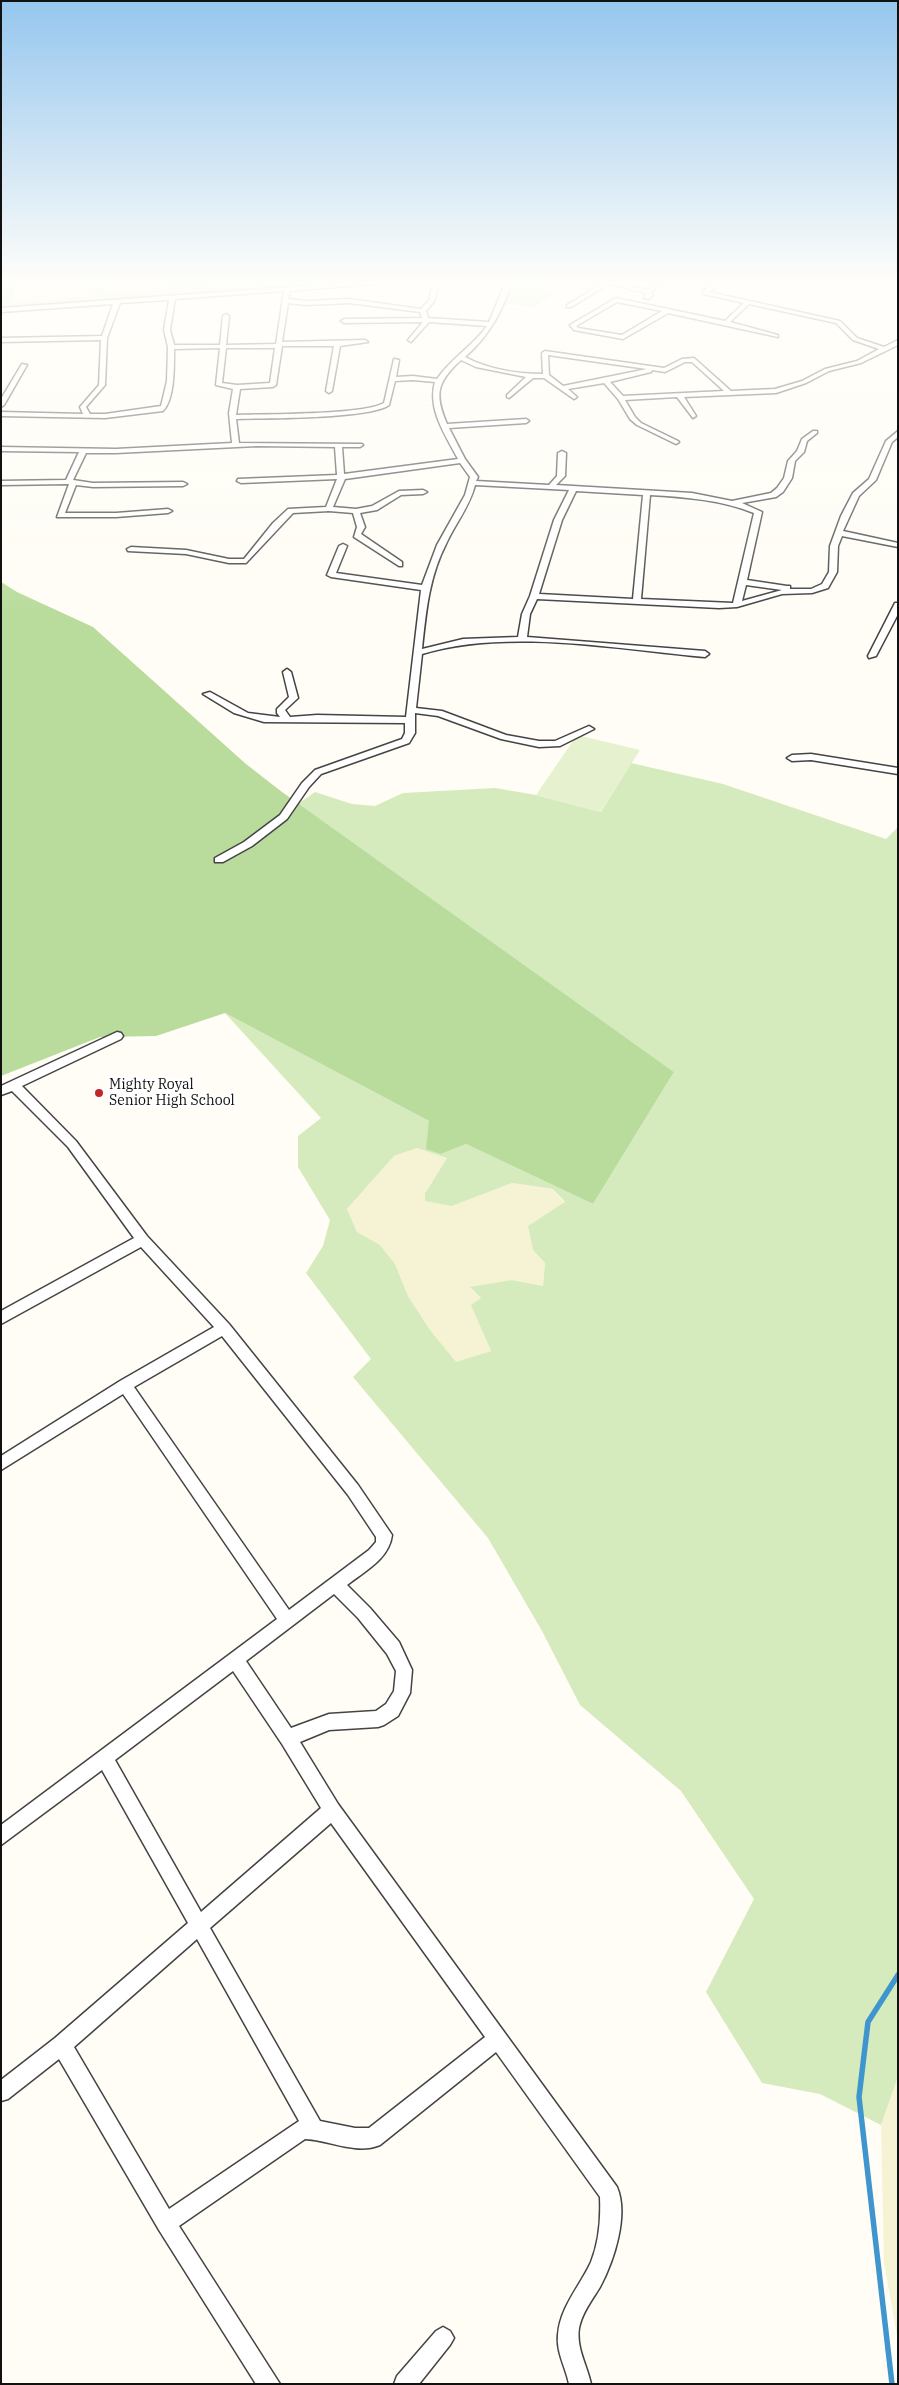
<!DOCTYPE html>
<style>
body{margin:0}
#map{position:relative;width:899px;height:2385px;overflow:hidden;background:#fffdf5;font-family:"IBM Plex Serif",serif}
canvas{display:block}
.frame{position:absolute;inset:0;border:2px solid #111;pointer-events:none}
</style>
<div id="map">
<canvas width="899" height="2385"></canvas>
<div class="frame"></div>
</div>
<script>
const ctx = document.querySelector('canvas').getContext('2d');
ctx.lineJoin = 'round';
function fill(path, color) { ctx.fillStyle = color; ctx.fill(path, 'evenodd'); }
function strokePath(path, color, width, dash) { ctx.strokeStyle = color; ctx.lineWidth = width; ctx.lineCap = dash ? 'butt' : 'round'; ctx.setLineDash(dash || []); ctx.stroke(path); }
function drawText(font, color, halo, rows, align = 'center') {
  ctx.font = font + ' "IBM Plex Serif",serif'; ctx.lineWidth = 5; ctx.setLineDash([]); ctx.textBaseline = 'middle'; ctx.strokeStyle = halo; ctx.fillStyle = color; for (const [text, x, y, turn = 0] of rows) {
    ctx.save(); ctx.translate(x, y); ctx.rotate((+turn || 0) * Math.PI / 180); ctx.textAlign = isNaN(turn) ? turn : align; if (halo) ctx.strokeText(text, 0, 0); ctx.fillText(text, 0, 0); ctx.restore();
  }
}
const farmland = new Path2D(`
 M 16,279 L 92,279 L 95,296 L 12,303 Z
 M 103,279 L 168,279 L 169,288 L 109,294 Z
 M 417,1148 L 447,1158 L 425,1192 L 452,1206 L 512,1183 L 553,1189 L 565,1203 L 533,1250 L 545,1263 L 543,1286 L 512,1280 L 470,1288 L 481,1298 L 472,1306 L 491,1351 L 456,1363 L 430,1330 L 408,1296 L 395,1264 L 380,1245 L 357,1232 L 347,1209 L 394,1156 Z
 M 898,2077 L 898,2341 L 884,2263 L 881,2125 Z`);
const green = new Path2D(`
 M 92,279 L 103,279 L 110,293 L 209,285 L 212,279 L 243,279 L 242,284 L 277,283 L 279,279 L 278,287 L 1,309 L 1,304 L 95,296 Z
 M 631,763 L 723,784 L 886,839 L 898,827 L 898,2077 L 881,2125 L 820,2094 L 762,2083 L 706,1992 L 754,1899 L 681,1791 L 580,1705 L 542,1631 L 488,1538 L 353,1377 L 371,1359 L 306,1273 L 323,1246 L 330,1220 L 298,1167 L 298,1136 L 321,1118 L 225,1013 L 429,1121 L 441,1154 L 466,1144 L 593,1204 L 674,1072 L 298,804 L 315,792 L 352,804 L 375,806 L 403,793 L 495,788 L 536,795 L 601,812 ZM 417,1148 L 447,1158 L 425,1193 L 425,1201 L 452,1206 L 512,1183 L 553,1189 L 565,1202 L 528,1226 L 533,1250 L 545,1263 L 543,1286 L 512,1280 L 470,1287 L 481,1298 L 471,1305 L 491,1351 L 456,1362 L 430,1330 L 408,1296 L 395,1264 L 380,1245 L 357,1232 L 347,1209 L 394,1156 Z`);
const forest = new Path2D(`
 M 1,279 L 16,279 L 12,303 L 1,304 Z
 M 168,279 L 212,279 L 209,285 L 169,290 Z
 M 1,582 L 17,592 L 93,627 L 246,764 L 282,792 L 674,1072 L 593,1204 L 466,1144 L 441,1154 L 426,1149 L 429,1121 L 225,1013 L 156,1036 L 100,1037 L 1,1076 Z`);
const cemetery = new Path2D(`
 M 514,283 L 546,285 L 542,290 L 552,294 L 533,308 L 506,303 Z`);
const pitch = new Path2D(`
 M 577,735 L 640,750 L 601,812 L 536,795 Z`);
const stream = new Path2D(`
 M 892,2384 L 859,2097 L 868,2022 L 898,1975`);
const minor = new Path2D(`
 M 402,279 L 429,279 L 290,291 L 288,299 L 306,301 L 349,299 L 421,309 L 429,300 L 434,279 L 440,279 L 435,300 L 426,311 L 428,318 L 489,322 L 507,279 L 513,279 C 503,310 490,335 465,357 C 488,369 517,374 543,374 L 542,353 L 545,351 L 664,368 L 682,359 L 694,358 L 731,391 L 775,389 L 802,381 L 825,369 L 857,361 L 879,349 L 853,340 L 836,323 L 749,304 L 730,322 L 778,335 L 778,337 L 668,313 L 623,339 L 574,330 L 570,325 L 616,298 L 725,321 L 744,303 L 704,294 L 703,291 L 722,279 L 729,279 L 709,292 L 840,321 L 857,338 L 884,347 L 898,340 L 898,345 L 861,363 L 829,371 L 806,383 L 776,393 L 684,397 L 696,416 L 693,418 L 677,397 L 625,400 L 635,417 L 641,423 L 678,441 L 679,442 L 676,444 L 637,425 L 630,419 L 618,399 L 604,383 L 568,389 L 577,397 L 574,399 L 544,378 L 533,378 L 509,398 L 507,397 L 507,395 L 526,377 L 476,367 L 461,360 C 437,382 434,394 447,424 L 526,419 L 529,421 L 526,423 L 449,428 L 465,459 L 478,477 L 476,481 L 549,485 L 557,476 L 558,453 L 562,451 L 566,453 L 565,476 L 556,485 L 692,493 L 732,501 L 771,493 L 777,488 L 784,478 L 788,461 L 797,451 L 802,439 L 813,431 L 817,431 L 817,433 L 807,441 L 804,452 L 795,461 L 792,478 L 783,492 L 776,497 L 742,503 L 762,512 L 747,580 L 787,586 L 790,586 L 790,589 L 811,589 L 822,584 L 829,572 L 830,546 L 841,516 L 853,493 L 869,479 L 886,441 L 898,431 L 898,437 L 892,442 L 876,480 L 859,496 L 843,531 L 898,543 L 898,547 L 842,536 L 838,546 L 837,572 L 828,588 L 812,593 L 782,594 L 737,607 L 719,608 L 537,599 L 530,614 L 527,637 L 705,651 L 709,654 L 705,657 C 619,649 504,628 422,654 L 416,708 L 442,711 L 506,735 L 539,741 L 555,741 L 589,726 L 594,729 L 560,746 L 539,747 L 501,739 L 438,716 L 415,713 L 415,733 L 409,743 L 321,774 L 309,787 L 287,819 L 252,846 L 223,862 L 215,862 L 215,858 L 244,842 L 280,815 L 302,783 L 315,770 L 402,739 L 405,733 L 405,723 L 264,722 L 234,713 L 203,694 L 210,692 L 248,713 L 280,717 L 277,713 L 277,709 L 289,697 L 283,672 L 287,669 L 291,672 L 298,698 L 285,710 L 290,717 L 317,715 L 406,717 L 421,590 L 331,577 L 327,575 L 339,546 L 343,544 L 347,546 L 336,573 L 422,585 L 437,545 L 465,495 L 470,477 L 460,463 L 345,479 L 333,507 L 356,509 L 372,506 L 399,491 L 423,490 L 427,492 L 423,494 L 401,495 L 377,510 L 360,513 L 365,527 L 361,534 L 402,562 L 402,566 L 399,566 L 354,537 L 357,527 L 353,513 L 329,511 L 293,513 L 246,563 L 229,563 L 186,554 L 128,551 L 127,549 L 131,547 L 186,550 L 229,559 L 244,559 L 273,523 L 288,509 L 326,507 L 337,479 L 241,483 L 237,481 L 238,479 L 337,475 L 335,447 L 257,446 L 116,453 L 86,453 L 73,480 L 93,483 L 183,482 L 187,484 L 183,486 L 93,487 L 76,485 L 65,513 L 116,513 L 168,509 L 172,511 L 168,513 L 116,517 L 57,517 L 69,484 L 1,485 L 1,481 L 66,480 L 79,452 L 1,451 L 1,447 L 116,449 L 232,443 L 229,413 L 233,389 L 216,385 L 220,348 L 174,349 C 174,365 175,399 163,411 L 105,418 L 1,416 L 1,412 L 83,414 L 80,407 L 99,385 L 101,340 L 1,342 L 1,338 L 102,336 L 113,304 L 1,312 L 1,308 ZM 284,291 L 276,344 L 226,345 L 229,316 L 226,314 L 223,316 L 220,345 L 174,345 L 170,330 L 175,299 ZM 169,300 L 164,330 L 168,347 L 167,381 L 161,406 L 105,414 L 90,414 L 86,407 L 105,385 L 107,338 L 120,303 ZM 617,302 L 662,311 L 622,335 L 578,328 L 576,326 ZM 288,303 L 306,305 L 349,303 L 420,312 L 422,318 L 344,319 L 341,321 L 344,323 L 423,322 L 408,340 L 411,342 L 429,322 L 487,326 C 473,346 451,358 437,379 L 413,376 L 396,377 L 399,360 L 394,359 L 384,403 C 363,415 265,414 236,415 L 240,389 L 273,387 L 276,385 L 282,346 L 334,346 L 326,391 L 329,393 L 332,391 L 340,346 L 368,342 L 365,340 L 282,342 ZM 226,348 L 275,348 L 270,383 L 237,385 L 222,383 ZM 548,355 L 647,369 L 563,386 L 549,375 ZM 685,362 L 692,362 L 724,391 L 623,396 L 610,382 L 651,372 L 652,370 L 665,372 ZM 413,380 L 435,382 C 427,409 446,436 458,459 L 344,474 L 342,447 L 360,447 L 363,445 L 362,444 L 239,443 L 236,419 C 265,418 370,419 389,405 L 395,381 ZM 475,485 L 569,490 L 554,520 L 530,596 L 522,614 L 518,637 L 463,639 L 422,649 C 426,612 429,577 446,544 C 455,524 470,506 475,485 ZM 576,491 L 643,495 L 633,599 L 539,594 L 562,520 ZM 650,495 C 686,497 721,500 754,513 L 733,603 L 641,599 ZM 746,585 L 782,590 L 742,601 Z
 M 552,279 L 559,279 L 553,284 L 549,284 Z
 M 593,279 L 603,279 L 647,290 L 662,279 L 669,279 L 651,292 L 653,295 L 649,299 L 644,298 L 646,293 L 609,284 L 571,307 L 567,307 L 567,305 L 603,283 Z
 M 22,364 L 27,365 L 4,405 L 1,407 L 1,399 Z
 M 895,603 L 898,603 L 898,614 L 876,656 L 869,658 L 868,656 Z
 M 811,754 L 898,768 L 898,774 L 811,760 L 792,761 L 787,758 L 792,755 Z
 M 117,1032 L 121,1033 L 123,1036 L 121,1039 L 22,1086 L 76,1141 L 147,1236 L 229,1324 L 358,1485 L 392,1535 C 389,1559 365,1571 347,1585 L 370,1608 L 399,1642 L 412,1670 L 410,1693 L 398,1716 L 384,1725 L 378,1727 L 329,1730 L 300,1742 L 338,1804 L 617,2187 C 629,2215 614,2261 600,2287 C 592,2300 582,2313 579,2328 C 576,2348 587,2365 591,2384 L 569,2384 C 566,2368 556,2352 558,2335 C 560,2307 580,2286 591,2262 C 599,2242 601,2218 600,2197 L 496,2052 L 380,2145 C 356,2155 329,2140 305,2139 L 179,2226 L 280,2384 L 256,2384 L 159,2230 L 59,2059 L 8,2099 L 1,2101 L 1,2080 L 55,2038 L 188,1923 L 102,1770 L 1,1845 L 1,1825 L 277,1619 L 123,1394 L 1,1470 L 1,1456 L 120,1381 L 214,1327 L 141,1247 L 1,1324 L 1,1311 L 134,1238 L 68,1147 L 12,1091 L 1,1095 L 1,1086 ZM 222,1336 L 348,1495 L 376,1537 L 376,1542 L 369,1550 L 289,1610 L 134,1387 ZM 334,1594 L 358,1618 L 387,1654 L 396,1671 L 394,1691 L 386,1704 L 376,1711 L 329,1714 L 291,1728 L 246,1661 ZM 233,1671 L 282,1744 L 321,1808 L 201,1912 L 115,1760 ZM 331,1823 L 485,2037 L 369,2128 L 355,2128 L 320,2121 L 210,1928 ZM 197,1939 L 299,2121 L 169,2209 L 74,2047 Z
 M 443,2327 L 450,2331 L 454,2338 L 450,2345 L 419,2384 L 394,2384 L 397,2376 L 436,2331 Z`);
const markers = [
 [99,1093,5,"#c4262e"]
];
const poiNames = [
 ["Mighty Royal",109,1085],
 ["Senior High School",109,1101]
];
fill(farmland, '#f6f3d4');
fill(green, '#d5ebbd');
fill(forest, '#b9dc9c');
fill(cemetery, '#d9e3c4');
fill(pitch, '#e6f2cf');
strokePath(stream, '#3f96cf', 5.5);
strokePath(minor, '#444', 3);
fill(minor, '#fff');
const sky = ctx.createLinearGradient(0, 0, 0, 613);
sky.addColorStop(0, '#95c6ee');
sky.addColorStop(0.46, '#fffefa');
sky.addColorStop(1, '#fffefa00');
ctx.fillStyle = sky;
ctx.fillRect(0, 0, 899, 613);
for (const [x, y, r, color] of markers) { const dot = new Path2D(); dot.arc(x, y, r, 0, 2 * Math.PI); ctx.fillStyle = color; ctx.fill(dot); strokePath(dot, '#fff', 2); }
drawText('14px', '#111', '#fff', poiNames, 'left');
</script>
